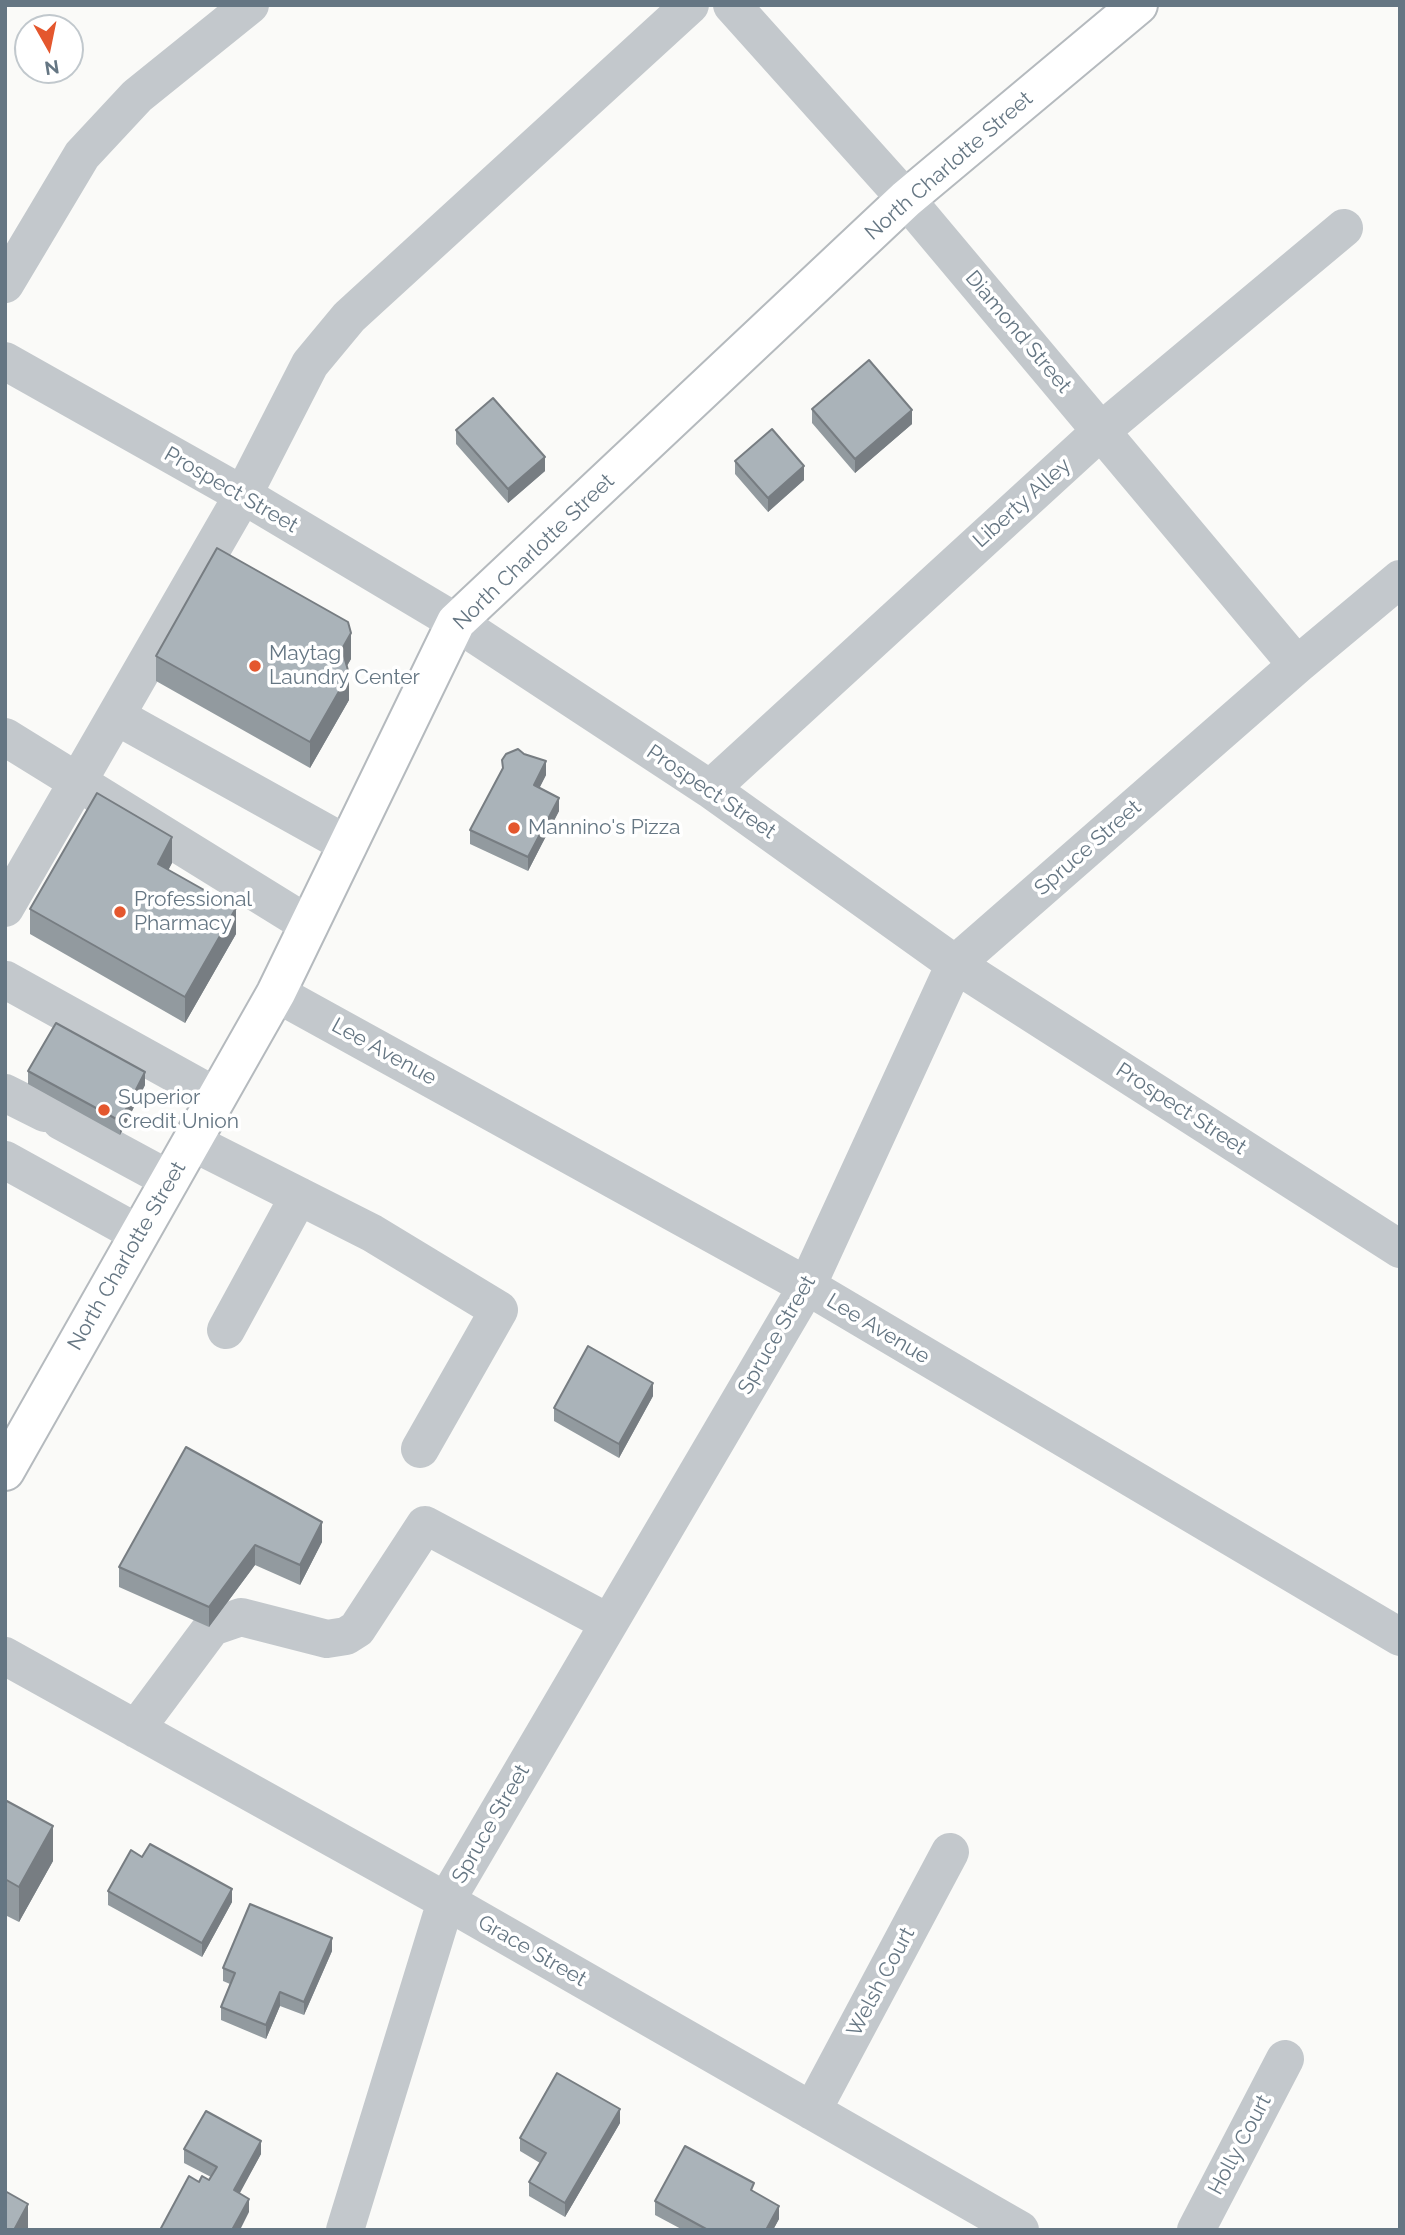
<!DOCTYPE html>
<style>
body{margin:0}
#map{position:relative;width:1405px;height:2235px;overflow:hidden;background:#fafaf8;font-family:Raleway,sans-serif}
canvas{display:block}
.frame{position:absolute;inset:0;border:7px solid #657683;pointer-events:none}
.north{position:absolute;left:14px;top:14px;width:70px;height:70px;box-sizing:border-box;background:#fff;border:2px solid #c1c8cd;border-radius:50%;rotate:171deg;font-size:19px;font-weight:700;line-height:28px;text-align:center;color:#657683}
.north::after{content:'';display:block;margin:auto;width:24px;height:32px;background:#e4572e;clip-path:polygon(50% 0,100% 100%,50% 72%,0 100%)}
</style>
<div id="map">
<canvas width="1405" height="2235"></canvas>
<div class="frame"></div>
<div class="north">N</div>
</div>
<script>
const ctx = document.querySelector('canvas').getContext('2d');
ctx.lineJoin = 'round';
function strokePath(path, color, width, dash) { ctx.strokeStyle = color; ctx.lineWidth = width; ctx.lineCap = dash ? 'butt' : 'round'; ctx.setLineDash(dash || []); ctx.stroke(path); }
function fill(path, color) { ctx.fillStyle = color; ctx.fill(path, 'evenodd'); }
function drawText(font, color, halo, rows, align = 'center') {
  ctx.font = font + ' Raleway,sans-serif'; ctx.lineWidth = 7; ctx.setLineDash([]); ctx.textBaseline = 'middle'; ctx.strokeStyle = halo; ctx.fillStyle = color; for (const [text, x, y, turn = 0] of rows) {
    ctx.save(); ctx.translate(x, y); ctx.rotate((+turn || 0) * Math.PI / 180); ctx.textAlign = isNaN(turn) ? turn : align; if (halo) ctx.strokeText(text, 0, 0); ctx.fillText(text, 0, 0); ctx.restore();
  }
}
const minor = new Path2D(`
 M 732,5 L 906,199 L 1297,665
 M 5,284 L 82,155 L 137,96 L 250,5
 M 5,361 L 243,495 L 456,622 L 710,789 L 955,964 L 1400,1249
 M 116,716 L 348,845
 M 5,737 L 309,925
 M 710,789 L 1101,431 L 1344,228
 M 5,908 L 243,495 L 310,364 L 349,317 L 690,5
 M 5,982 L 6,980 L 217,1097
 M 276,993 L 807,1286 L 1400,1637
 M 5,1093 L 45,1113
 M 61,1121 L 170,1180
 M 192,1142 L 372,1233 L 499,1310 L 420,1449
 M 5,1160 L 139,1234
 M 226,1330 L 299,1196
 M 5,1656 L 446,1901 L 1020,2230
 M 136,1729 L 212,1627 L 241,1617 L 327,1639 L 346,1636 L 357,1629 L 425,1525 L 609,1623
 M 812,2111 L 950,1852
 M 345,2230 L 446,1901 L 807,1286 L 955,964 L 1297,665 L 1400,579
 M 1196,2230 L 1285,2059`);
const major = new Path2D(`
 M 5,1471 L 276,993 L 456,622 L 906,199 L 1138,5`);
const wall = new Path2D(`
 M 812,409 L 912,424 L 855,473 L 812,423 Z
 M 456,430 L 545,471 L 508,503 L 456,444 Z
 M 735,461 L 804,480 L 768,512 L 735,474 Z
 M 156,656 L 351,659 L 347,666 L 349,700 L 310,768 L 156,681 Z
 M 502,760 L 546,775 L 539,788 L 559,811 L 528,871 L 470,844 L 470,830 L 502,769 Z
 M 172,863 L 168,870 L 236,934 L 185,1023 L 30,934 L 30,909 Z
 M 28,1071 L 145,1085 L 120,1135 L 28,1084 Z
 M 653,1396 L 619,1458 L 554,1421 L 554,1408 Z
 M 186,1447 L 322,1542 L 300,1585 L 255,1565 L 209,1627 L 119,1587 L 119,1567 Z
 M 5,1800 L 53,1861 L 19,1922 L 5,1915 Z
 M 142,1857 L 232,1902 L 202,1957 L 108,1905 L 108,1891 Z
 M 332,1951 L 304,2015 L 280,2006 L 266,2039 L 221,2020 L 221,2007 L 230,1984 L 223,1981 L 223,1968 Z
 M 620,2123 L 565,2217 L 529,2196 L 529,2182 L 540,2163 L 520,2151 L 520,2138 Z
 M 184,2149 L 261,2154 L 239,2193 L 249,2212 L 199,2182 L 209,2180 L 211,2177 L 184,2163 Z
 M 754,2192 L 779,2219 L 773,2230 L 683,2230 L 655,2215 L 655,2201 Z`);
const shadedWall = new Path2D(`
 M 912,410 L 912,424 L 855,473 L 855,459 Z
 M 545,457 L 545,471 L 508,503 L 508,489 Z
 M 804,466 L 804,480 L 768,512 L 768,498 Z
 M 351,633 L 351,659 L 342,674 L 342,649 Z
 M 349,674 L 349,700 L 310,768 L 310,742 Z
 M 546,761 L 546,775 L 534,799 L 534,785 Z
 M 559,798 L 559,811 L 528,871 L 528,857 Z
 M 172,837 L 172,863 L 158,890 L 158,864 Z
 M 236,908 L 236,934 L 185,1023 L 185,997 Z
 M 145,1072 L 145,1085 L 120,1135 L 120,1121 Z
 M 653,1383 L 653,1396 L 619,1458 L 619,1444 Z
 M 322,1522 L 322,1542 L 300,1585 L 300,1565 Z
 M 255,1545 L 255,1565 L 209,1627 L 209,1607 Z
 M 53,1826 L 53,1861 L 19,1922 L 19,1887 Z
 M 232,1889 L 232,1902 L 202,1957 L 202,1943 Z
 M 332,1938 L 332,1951 L 304,2015 L 304,2002 Z
 M 280,1992 L 280,2006 L 266,2039 L 266,2025 Z
 M 620,2109 L 620,2123 L 565,2217 L 565,2203 Z
 M 261,2141 L 261,2154 L 234,2204 L 234,2190 Z
 M 249,2199 L 249,2212 L 240,2230 L 232,2230 Z
 M 28,2204 L 28,2230 L 14,2230 Z
 M 779,2206 L 779,2219 L 773,2230 L 766,2230 Z`);
const building = new Path2D(`
 M 869,360 L 912,410 L 855,459 L 812,409 Z
 M 493,398 L 545,457 L 508,489 L 456,430 Z
 M 772,429 L 804,466 L 768,498 L 735,461 Z
 M 217,548 L 348,622 L 351,633 L 342,649 L 349,674 L 310,742 L 156,656 Z
 M 518,749 L 524,754 L 546,761 L 534,785 L 559,798 L 528,857 L 470,830 L 503,768 L 502,760 L 506,754 Z
 M 97,793 L 172,837 L 158,864 L 236,908 L 185,997 L 30,909 Z
 M 56,1023 L 145,1072 L 120,1121 L 28,1071 Z
 M 588,1346 L 653,1383 L 619,1444 L 554,1408 Z
 M 186,1447 L 322,1522 L 300,1565 L 255,1545 L 209,1607 L 119,1567 Z
 M 5,1800 L 53,1826 L 19,1887 L 5,1879 Z
 M 150,1844 L 232,1889 L 202,1943 L 108,1891 L 131,1850 L 142,1857 Z
 M 250,1904 L 332,1938 L 304,2002 L 280,1992 L 266,2025 L 221,2007 L 235,1973 L 223,1968 Z
 M 557,2073 L 620,2109 L 565,2203 L 529,2182 L 546,2153 L 520,2138 Z
 M 206,2111 L 261,2141 L 234,2190 L 249,2199 L 232,2230 L 160,2230 L 189,2176 L 199,2182 L 202,2176 L 209,2180 L 217,2167 L 184,2149 Z
 M 685,2146 L 754,2183 L 751,2190 L 779,2206 L 766,2230 L 708,2230 L 655,2201 Z
 M 5,2191 L 28,2204 L 14,2230 L 5,2230 Z`);
const markers = [
 [255,666,7,"#e4572e"],
 [514,828,7,"#e4572e"],
 [120,912,7,"#e4572e"],
 [104,1110,7,"#e4572e"]
];
const streetNames = [
 ["North Charlotte Street",949,166,-41],
 ["Diamond Street",1018,332,50],
 ["Prospect Street",231,490,30],
 ["Liberty Alley",1022,503,-42],
 ["North Charlotte Street",534,552,-44],
 ["Prospect Street",711,792,34],
 ["Spruce Street",1088,848,-41],
 ["Lee Avenue",384,1052,29],
 ["Prospect Street",1181,1109,33],
 ["North Charlotte Street",127,1256,-60],
 ["Lee Avenue",878,1329,31],
 ["Spruce Street",777,1335,-60],
 ["Spruce Street",491,1824,-60],
 ["Grace Street",532,1951,30],
 ["Welsh Court",881,1982,-62],
 ["Holly Court",1240,2145,-62]
];
const poiNames = [
 ["Maytag",269,654],
 ["Laundry Center",269,678],
 ["Mannino's Pizza",528,828],
 ["Professional",134,900],
 ["Pharmacy",134,924],
 ["Superior",118,1098],
 ["Credit Union",118,1122]
];
strokePath(major, '#b5babe', 42);
strokePath(minor, '#c3c8cc', 38);
strokePath(major, '#fff', 38);
fill(wall, '#929a9f');
fill(shadedWall, '#777d82');
fill(building, '#aab3b9');
strokePath(building, '#777d82', 2);
for (const [x, y, r, color] of markers) { const dot = new Path2D(); dot.arc(x, y, r, 0, 2 * Math.PI); ctx.fillStyle = color; ctx.fill(dot); strokePath(dot, '#fff', 2.5); }
drawText('21px', '#657683', '#fff', streetNames);
drawText('21px', '#657683', '#fff', poiNames, 'left');
</script>
